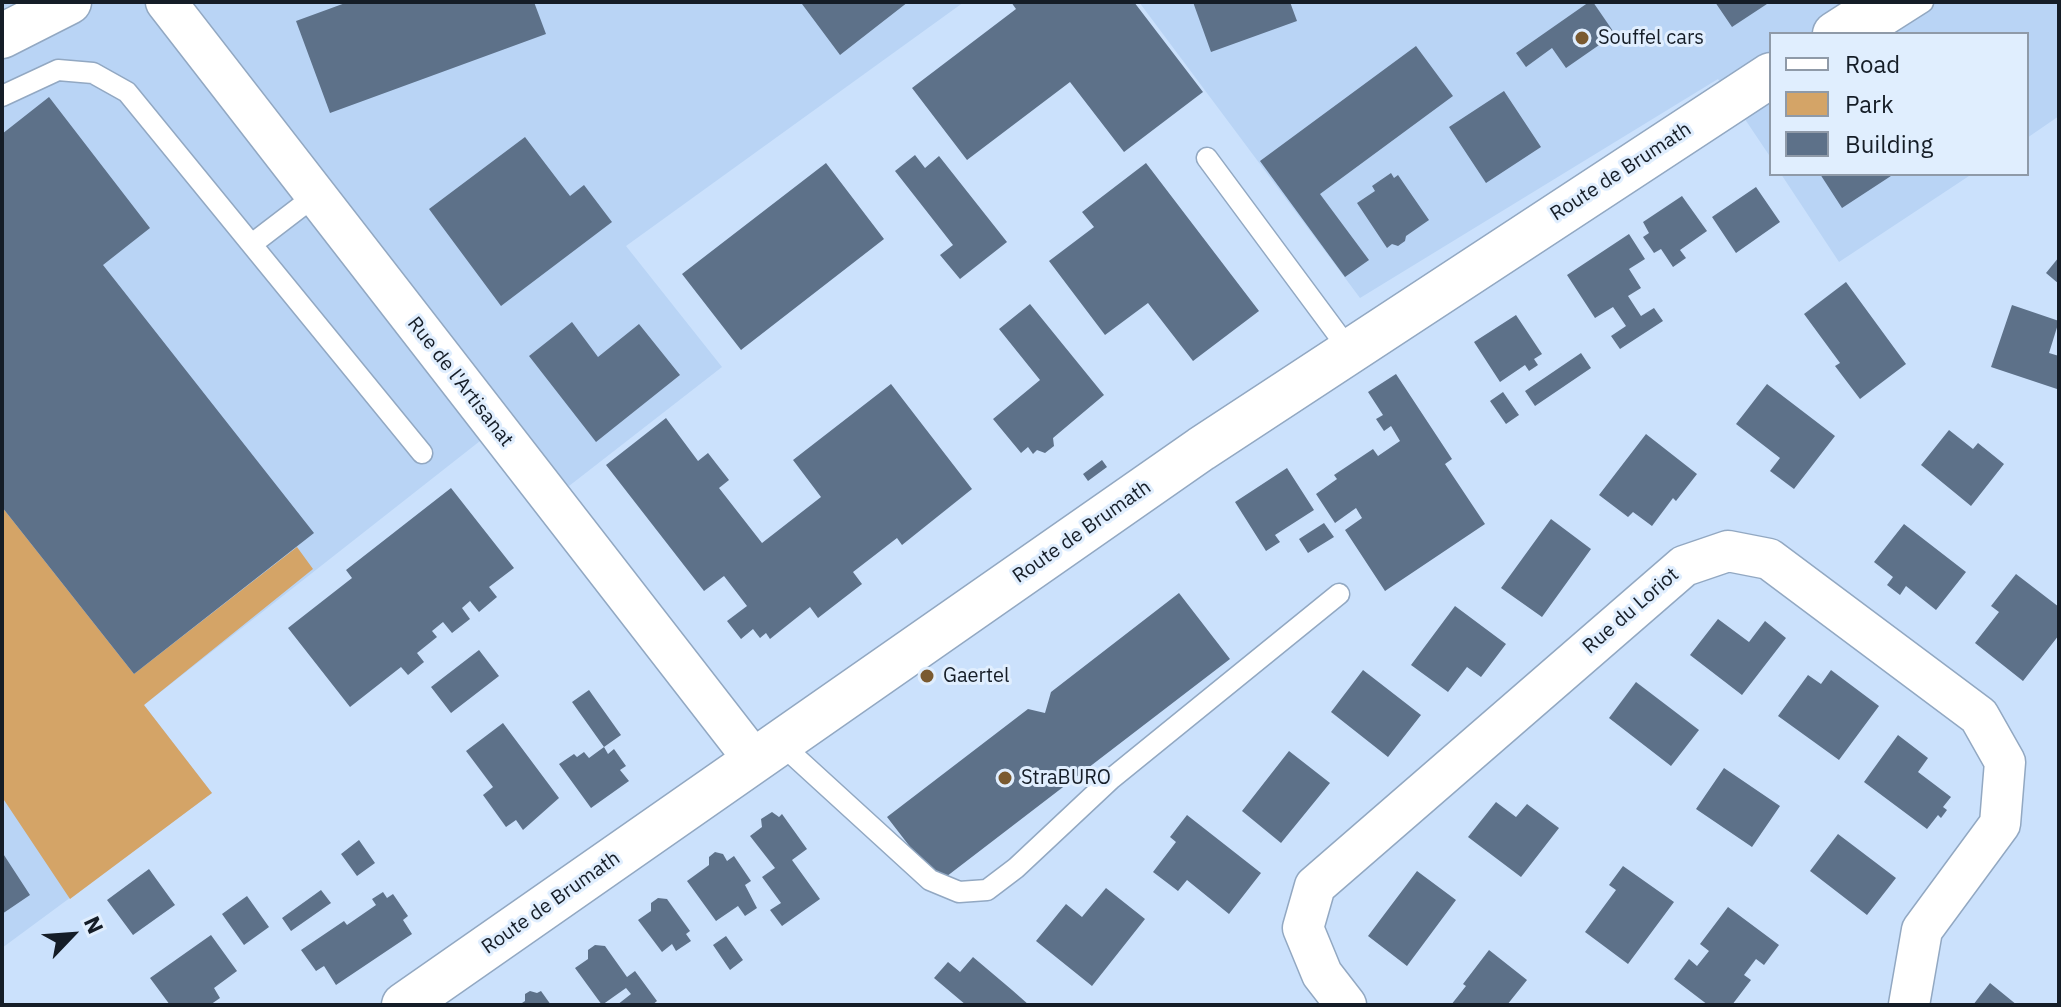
<!DOCTYPE html>
<style>
body{margin:0}
#map{position:relative;width:2061px;height:1007px;overflow:hidden;background:#cbe1fc;font-family:"IBM Plex Sans",sans-serif}
canvas{display:block}
.frame{position:absolute;inset:0;border:4px solid #151d27;pointer-events:none}
.legend{position:absolute;left:1769px;top:32px;width:260px;height:144px;box-sizing:border-box;background:#e0eefe;border:2px solid #8f9aa8;margin:0;padding:10px 14px;list-style:none;font-size:24px;color:#151d27}
.legend li{display:flex;align-items:center;gap:16px;height:40px}
.legend b{width:40px;border:2px solid #8f9aa8}
.north{position:absolute;left:32px;top:895px;width:80px;height:80px;-webkit-text-stroke:6px #e0eefe;paint-order:stroke;rotate:65deg;font-size:22px;font-weight:700;line-height:32px;text-align:center;color:#151d27}
.north::after{content:'';display:block;margin:auto;width:28px;height:36px;background:#151d27;clip-path:polygon(50% 0,100% 100%,50% 72%,0 100%)}
</style>
<div id="map">
<canvas width="2061" height="1007"></canvas>
<div class="frame"></div>
<ul class="legend">
<li><b style="height:10px;background:#fff"></b>Road</li>
<li><b style="height:22px;background:#d4a467"></b>Park</li>
<li><b style="height:22px;background:#5d7189"></b>Building</li>
</ul>
<div class="north">N</div>
</div>
<script>
const ctx = document.querySelector('canvas').getContext('2d');
ctx.lineJoin = 'round';
function fill(path, color) { ctx.fillStyle = color; ctx.fill(path, 'evenodd'); }
function strokePath(path, color, width, dash) { ctx.strokeStyle = color; ctx.lineWidth = width; ctx.lineCap = dash ? 'butt' : 'round'; ctx.setLineDash(dash || []); ctx.stroke(path); }
function drawText(font, color, halo, rows, align = 'center') {
  ctx.font = font + ' "IBM Plex Sans",sans-serif'; ctx.lineWidth = 6; ctx.setLineDash([]); ctx.textBaseline = 'middle'; ctx.strokeStyle = halo; ctx.fillStyle = color; for (const [text, x, y, turn = 0] of rows) {
    ctx.save(); ctx.translate(x, y); ctx.rotate((+turn || 0) * Math.PI / 180); ctx.textAlign = isNaN(turn) ? turn : align; if (halo) ctx.strokeText(text, 0, 0); ctx.fillText(text, 0, 0); ctx.restore();
  }
}
const built = new Path2D(`
 M 2,2 L 964,2 L 626,246 L 722,367 L 569,486 L 508,419 L 144,705 L 212,793 L 2,948 Z
 M 1139,2 L 2059,2 L 2059,116 L 2027,138 L 2027,34 L 1771,34 L 1771,158 L 1718,79 L 1360,298 Z
 M 1781,174 L 1972,174 L 1839,262 Z`);
const green = new Path2D(`
 M 2,507 L 134,674 L 297,547 L 313,569 L 144,705 L 212,793 L 70,899 L 2,797 Z`);
const building = new Path2D(`
 M 348,2 L 534,2 L 546,34 L 330,113 L 296,21 Z
 M 805,2 L 908,2 L 840,55 L 802,4 Z
 M 1011,2 L 1134,2 L 1203,92 L 1124,152 L 1070,82 L 967,160 L 912,88 L 1016,9 Z
 M 1193,2 L 1290,2 L 1297,21 L 1211,52 Z
 M 1589,2 L 1593,2 L 1615,34 L 1566,68 L 1552,48 L 1526,67 L 1516,53 Z
 M 1715,2 L 1770,2 L 1732,27 Z
 M 1416,46 L 1453,96 L 1320,194 L 1369,260 L 1345,277 L 1260,161 Z
 M 1504,91 L 1541,147 L 1486,183 L 1449,127 Z
 M 49,97 L 150,228 L 103,265 L 314,533 L 134,674 L 2,507 L 2,134 Z
 M 525,137 L 570,196 L 584,185 L 612,222 L 501,306 L 429,209 Z
 M 915,155 L 925,168 L 939,156 L 1007,242 L 960,279 L 940,255 L 953,245 L 895,171 Z
 M 826,163 L 884,239 L 741,350 L 682,274 Z
 M 1146,163 L 1259,311 L 1193,361 L 1148,303 L 1105,335 L 1049,261 L 1094,227 L 1082,212 Z
 M 1391,173 L 1394,178 L 1398,175 L 1429,220 L 1406,236 L 1405,241 L 1398,246 L 1392,244 L 1387,248 L 1357,203 L 1375,191 L 1372,186 Z
 M 1820,174 L 1894,174 L 1842,208 Z
 M 1756,187 L 1780,222 L 1736,253 L 1712,217 Z
 M 1682,196 L 1707,231 L 1680,250 L 1686,258 L 1673,267 L 1661,249 L 1654,253 L 1643,237 L 1649,233 L 1643,222 Z
 M 1629,234 L 1645,259 L 1629,269 L 1641,288 L 1628,296 L 1641,316 L 1654,308 L 1663,321 L 1620,349 L 1611,336 L 1626,326 L 1613,307 L 1595,318 L 1567,275 Z
 M 2059,257 L 2059,284 L 2046,273 Z
 M 1846,282 L 1906,364 L 1860,399 L 1835,366 L 1840,363 L 1804,314 Z
 M 1030,304 L 1104,395 L 1053,438 L 1054,446 L 1045,453 L 1037,450 L 1033,454 L 1028,447 L 1021,453 L 993,419 L 1040,380 L 999,329 Z
 M 2012,305 L 2059,321 L 2049,353 L 2059,356 L 2057,389 L 1991,367 Z
 M 1516,315 L 1542,354 L 1534,359 L 1538,365 L 1529,371 L 1525,365 L 1500,382 L 1474,342 Z
 M 572,322 L 598,357 L 639,324 L 680,375 L 596,442 L 529,356 Z
 M 1581,353 L 1591,368 L 1535,406 L 1525,391 Z
 M 1396,374 L 1452,459 L 1445,464 L 1485,524 L 1385,591 L 1345,530 L 1362,518 L 1356,508 L 1335,523 L 1316,494 L 1337,479 L 1334,475 L 1373,449 L 1378,456 L 1400,441 L 1391,426 L 1384,431 L 1376,419 L 1383,415 L 1368,392 Z
 M 891,384 L 972,489 L 902,545 L 897,538 L 853,572 L 862,584 L 818,618 L 810,607 L 770,639 L 766,633 L 760,638 L 753,629 L 741,639 L 727,621 L 747,606 L 724,576 L 704,591 L 606,465 L 666,418 L 698,461 L 708,453 L 729,480 L 719,488 L 762,543 L 821,497 L 793,460 Z
 M 1767,384 L 1835,436 L 1794,489 L 1770,471 L 1780,458 L 1736,424 Z
 M 1503,392 L 1519,415 L 1506,424 L 1490,401 Z
 M 1949,430 L 1973,449 L 1978,443 L 2004,464 L 1971,506 L 1921,465 Z
 M 1646,434 L 1697,474 L 1676,501 L 1673,498 L 1652,526 L 1633,512 L 1628,517 L 1599,495 Z
 M 1102,460 L 1107,467 L 1088,481 L 1083,474 Z
 M 1287,468 L 1314,510 L 1275,535 L 1280,542 L 1266,551 L 1235,502 Z
 M 451,488 L 514,568 L 489,587 L 497,597 L 479,612 L 470,601 L 462,608 L 470,619 L 452,633 L 443,622 L 432,631 L 437,637 L 417,653 L 424,662 L 408,675 L 401,667 L 350,707 L 288,628 L 352,578 L 346,570 Z
 M 1551,519 L 1591,549 L 1542,617 L 1501,588 Z
 M 1324,523 L 1334,537 L 1308,553 L 1299,539 Z
 M 1904,524 L 1966,572 L 1936,610 L 1906,586 L 1900,595 L 1887,585 L 1893,577 L 1874,562 Z
 M 2016,574 L 2059,607 L 2059,635 L 2023,681 L 1975,643 L 1999,612 L 1991,606 Z
 M 1179,593 L 1230,659 L 938,883 L 887,817 L 1028,709 L 1045,713 L 1051,692 Z
 M 1455,606 L 1506,644 L 1481,677 L 1467,667 L 1448,692 L 1411,665 Z
 M 1718,619 L 1749,642 L 1765,621 L 1786,638 L 1742,695 L 1690,655 Z
 M 479,650 L 499,676 L 451,713 L 431,687 Z
 M 1363,670 L 1421,715 L 1388,757 L 1331,712 Z
 M 1831,670 L 1879,706 L 1839,760 L 1778,716 L 1808,675 L 1821,684 Z
 M 1636,682 L 1699,730 L 1671,766 L 1609,718 Z
 M 589,690 L 621,735 L 604,747 L 608,754 L 614,749 L 626,766 L 620,770 L 629,781 L 591,808 L 559,764 L 574,754 L 577,757 L 584,752 L 589,758 L 604,747 L 572,702 Z
 M 503,723 L 559,798 L 523,830 L 516,820 L 506,827 L 483,795 L 493,787 L 466,751 Z
 M 1898,735 L 1928,758 L 1918,772 L 1951,797 L 1943,807 L 1947,810 L 1941,818 L 1938,815 L 1927,829 L 1864,782 Z
 M 1289,751 L 1330,783 L 1281,843 L 1242,811 Z
 M 1724,768 L 1780,806 L 1752,847 L 1696,809 Z
 M 1496,802 L 1516,817 L 1527,804 L 1559,828 L 1521,877 L 1468,837 Z
 M 772,812 L 779,817 L 782,814 L 807,849 L 792,860 L 820,899 L 782,926 L 770,910 L 781,903 L 762,877 L 775,868 L 750,836 L 762,827 L 761,819 Z
 M 1187,815 L 1261,873 L 1229,914 L 1187,880 L 1178,891 L 1153,872 L 1176,842 L 1170,837 Z
 M 1838,834 L 1896,878 L 1867,915 L 1810,871 Z
 M 359,840 L 375,863 L 357,876 L 341,854 Z
 M 2,852 L 30,895 L 2,914 Z
 M 715,852 L 723,854 L 727,861 L 734,856 L 751,881 L 745,885 L 757,908 L 745,916 L 738,906 L 716,921 L 687,881 L 709,865 L 709,857 Z
 M 1623,866 L 1674,902 L 1628,964 L 1585,932 L 1616,890 L 1609,885 Z
 M 149,869 L 175,905 L 133,935 L 107,900 Z
 M 1417,871 L 1456,900 L 1407,966 L 1368,936 Z
 M 1106,888 L 1145,919 L 1092,986 L 1036,941 L 1066,904 L 1082,917 Z
 M 321,890 L 331,903 L 291,931 L 282,918 Z
 M 383,892 L 387,898 L 393,894 L 408,916 L 403,920 L 412,934 L 336,985 L 324,966 L 316,971 L 301,950 L 344,921 L 347,925 L 376,905 L 372,899 Z
 M 247,896 L 269,927 L 244,945 L 222,914 Z
 M 658,898 L 667,899 L 690,931 L 686,934 L 691,941 L 676,951 L 672,944 L 662,952 L 638,920 L 651,911 L 651,903 Z
 M 1728,907 L 1779,945 L 1764,965 L 1756,959 L 1744,975 L 1751,980 L 1732,1005 L 1708,1005 L 1674,979 L 1689,959 L 1697,966 L 1709,951 L 1700,944 Z
 M 211,935 L 237,971 L 214,988 L 220,998 L 210,1005 L 170,1005 L 150,978 Z
 M 726,936 L 743,960 L 730,970 L 713,945 Z
 M 595,945 L 605,946 L 627,977 L 635,971 L 657,1001 L 652,1005 L 617,1005 L 631,994 L 626,988 L 602,1005 L 575,968 L 588,959 L 588,950 Z
 M 1489,950 L 1527,980 L 1507,1005 L 1451,1005 L 1466,986 L 1463,984 Z
 M 973,957 L 1012,990 L 1029,1005 L 966,1005 L 934,978 L 948,962 L 960,972 Z
 M 1990,983 L 2017,1005 L 1973,1005 Z
 M 530,991 L 537,993 L 541,991 L 551,1005 L 519,1005 L 525,1001 L 525,994 Z`);
const service = new Path2D(`
 M 1879,30 L 1923,2
 M 2,96 L 58,70 L 93,73 L 127,92 L 422,453
 M 1207,158 L 1350,351
 M 252,244 L 316,195
 M 780,743 L 930,880 L 959,892 L 987,890 L 1016,868 L 1111,779 L 1339,594`);
const minor = new Path2D(`
 M 166,2 L 755,761
 M 1346,1005 L 1322,974 L 1303,928 L 1315,886 L 1684,566 L 1728,551 L 1769,559 L 1979,716 L 2005,762 L 2000,824 L 1922,930 L 1909,1005`);
const tertiary = new Path2D(`
 M 2,36 L 69,2`);
const secondary = new Path2D(`
 M 1835,34 L 1885,2
 M 404,1005 L 1201,449 L 1771,75`);
const markers = [
 [1582,38,8,"#7a5a30"],
 [927,676,8,"#7a5a30"],
 [1005,778,8,"#7a5a30"]
];
const poiNames = [
 ["Souffel cars",1598,38],
 ["Gaertel",943,676],
 ["StraBURO",1021,778]
];
const streetNames = [
 ["Route de Brumath",1621,172,-33],
 ["Rue de l'Artisanat",460,382,52],
 ["Route de Brumath",1082,532,-35],
 ["Rue du Loriot",1631,611,-41],
 ["Route de Brumath",551,903,-35]
];
fill(built, '#b9d4f5');
fill(green, '#d4a467');
fill(building, '#5d7189');
strokePath(service, '#92a8c2', 23);
strokePath(minor, '#92a8c2', 43);
strokePath(tertiary, '#92a8c2', 47);
strokePath(secondary, '#92a8c2', 47);
strokePath(service, '#fff', 20);
strokePath(minor, '#fff', 40);
strokePath(tertiary, '#fff', 44);
strokePath(secondary, '#fff', 44);
for (const [x, y, r, color] of markers) { const dot = new Path2D(); dot.arc(x, y, r, 0, 2 * Math.PI); ctx.fillStyle = color; ctx.fill(dot); strokePath(dot, '#e0eefe', 3); }
drawText('20px', '#151d27', '#e0eefe', poiNames, 'left');
drawText('20px', '#151d27', '#e0eefe', streetNames);
</script>
